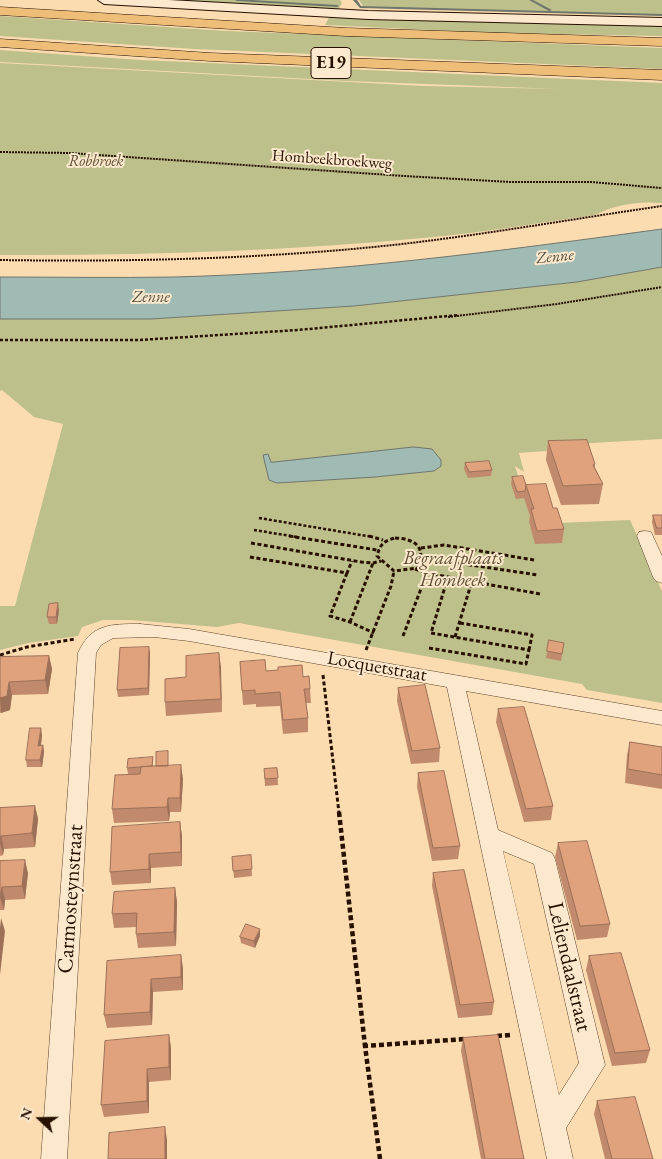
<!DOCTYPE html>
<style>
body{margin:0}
#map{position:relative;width:662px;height:1159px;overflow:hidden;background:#fbdcb1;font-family:"EB Garamond",serif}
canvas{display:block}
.north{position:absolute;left:15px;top:1094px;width:50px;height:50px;-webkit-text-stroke:4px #fce8cc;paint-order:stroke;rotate:291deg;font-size:14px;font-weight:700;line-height:20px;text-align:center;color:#271000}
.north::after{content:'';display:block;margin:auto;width:18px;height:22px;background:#271000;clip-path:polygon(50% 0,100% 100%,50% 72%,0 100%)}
</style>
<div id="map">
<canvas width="662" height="1159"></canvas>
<div class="north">N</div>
</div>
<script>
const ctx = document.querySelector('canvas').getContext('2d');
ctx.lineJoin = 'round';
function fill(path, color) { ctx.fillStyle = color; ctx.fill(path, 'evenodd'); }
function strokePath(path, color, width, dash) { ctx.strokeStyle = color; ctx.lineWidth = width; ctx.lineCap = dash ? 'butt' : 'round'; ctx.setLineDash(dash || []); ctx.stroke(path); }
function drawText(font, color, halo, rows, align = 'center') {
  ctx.font = font + ' "EB Garamond",serif'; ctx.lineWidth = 4; ctx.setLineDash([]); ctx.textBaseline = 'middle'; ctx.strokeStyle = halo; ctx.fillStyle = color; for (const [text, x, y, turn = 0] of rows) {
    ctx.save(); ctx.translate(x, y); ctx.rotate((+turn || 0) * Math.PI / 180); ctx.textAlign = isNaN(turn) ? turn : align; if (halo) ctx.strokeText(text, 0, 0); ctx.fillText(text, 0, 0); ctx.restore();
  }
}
const green = new Path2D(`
 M 173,0 L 340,0 L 342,3 L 334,17 L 662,25 L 662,36 L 494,33 L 325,25 L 333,10 Z
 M 359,0 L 662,0 L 662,15 L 452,10 L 363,6 Z
 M 0,16 L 227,31 L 662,48 L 662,69 L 194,49 L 0,36 Z
 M 0,50 L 141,60 L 662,83 L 662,203 C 639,201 616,204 595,215 C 538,223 480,233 423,238 C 282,251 141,256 0,255 L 0,63 L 423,86 L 559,89 L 346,81 L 0,62 Z
 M 662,267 L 662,439 L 574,444 L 574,449 L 519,453 L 524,472 L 515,466 L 532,522 L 557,523 L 630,520 L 662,591 L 662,703 L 587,690 L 582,684 L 239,623 L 217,627 L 132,620 L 103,620 L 82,627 L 78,636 L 28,643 L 0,650 L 0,606 L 15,606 L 63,424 L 34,417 L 2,390 L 0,391 L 0,319 L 151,319 L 354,306 L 577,282 Z`);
const water = new Path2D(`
 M 662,229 L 662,267 L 577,282 L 354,306 L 151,319 L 0,319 L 0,277 C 58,277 116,278 174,277 C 337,273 500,251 662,229 Z
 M 414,447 L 432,449 L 441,460 L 441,466 L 434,471 L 375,477 L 277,483 L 269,480 L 263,455 L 268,454 L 271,462 Z`);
const stream = new Path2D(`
 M 235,0 L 252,0 L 337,5 L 339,6 L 337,7 L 237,1 Z
 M 353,0 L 357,0 L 361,6 L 662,14 L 662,16 L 360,8 Z
 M 529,0 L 533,0 L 552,10 L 549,11 Z`);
const pathFar3 = new Path2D(`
 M 0,152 L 69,153 L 404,176 L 511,182 L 591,182 L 662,188
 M 0,260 C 131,262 262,259 393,245 C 483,235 572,219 662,206
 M 448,317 L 557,304 L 662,287`);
const pathFar2 = new Path2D(`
 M 0,340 L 140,340 L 298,330 L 459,315
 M 259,518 L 373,537
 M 254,530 L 297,537`);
const pathFar1 = new Path2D(`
 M 289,536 L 377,550
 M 369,536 L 383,540
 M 395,538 C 416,539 426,547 418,568 L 394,571 L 377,556 C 380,545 383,541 395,538 Z
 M 251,543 L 361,562 L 373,563 L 381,561
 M 421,548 L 444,545 L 534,560
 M 250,557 L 347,573 L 352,561
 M 423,558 L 538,575
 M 415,569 L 427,573 L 540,594
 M 347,573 L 330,616 L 350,622 L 374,633
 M 350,622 L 373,563
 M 460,623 L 532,635 L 529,650
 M 403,636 L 427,573
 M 455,637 L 472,581
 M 429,648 L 526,664 L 529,650 L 431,633 L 448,577
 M 366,650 L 391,586 L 394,571
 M 0,655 L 27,647 L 75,639
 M 323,675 L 339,813`);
const path = new Path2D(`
 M 339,812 L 365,1046
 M 497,1036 L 510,1035
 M 380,1159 L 365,1046 L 465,1039`);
const minor = new Path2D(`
 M 645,531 L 651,532 L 662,556 L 662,583 L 656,581 L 653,577 L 637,536 L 639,532 Z
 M 140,624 L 189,629 L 662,711 L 662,725 L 466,691 L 498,830 L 552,853 L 555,859 L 605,1065 L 566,1128 L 573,1159 L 547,1159 L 447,687 L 189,641 L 154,637 L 113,638 L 101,645 L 96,653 L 67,1159 L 41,1159 L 78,653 C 91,624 110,624 140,624 ZM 503,851 L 534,864 L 579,1063 L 559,1095 Z`);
const secondary = new Path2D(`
 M 98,0 L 169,0 L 368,11 L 662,18 L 662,26 L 368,19 L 104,4 Z`);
const motorway = new Path2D(`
 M 0,7 L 346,28 L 662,38 L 662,46 L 346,36 L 0,15 Z
 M 0,39 L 210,53 L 662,70 L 662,80 L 210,61 L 0,47 Z`);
const wall = new Path2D(`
 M 548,441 L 595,464 L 595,468 L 603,484 L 599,504 L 561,505 L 546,460 Z
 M 465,463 L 492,470 L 491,476 L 468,478 L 464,469 Z
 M 512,477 L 526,485 L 553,508 L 564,529 L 562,543 L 535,544 L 529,522 L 530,516 L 524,498 L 516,499 L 511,484 Z
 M 653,515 L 662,515 L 662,535 L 655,535 L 652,522 Z
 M 59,610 L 57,624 L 49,624 L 47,617 Z
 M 549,640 L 564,643 L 561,661 L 546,658 Z
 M 150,653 L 149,695 L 118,697 L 117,690 Z
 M 219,653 L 222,712 L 166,716 L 165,702 L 186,677 Z
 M 49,656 L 52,669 L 48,694 L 12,695 L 10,710 L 0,713 L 0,657 Z
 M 240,662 L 266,671 L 303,677 L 310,689 L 311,703 L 306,703 L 308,718 L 308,732 L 283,734 L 280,706 L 256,707 L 256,704 L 243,705 Z
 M 398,688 L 440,748 L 439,762 L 411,764 L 397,701 Z
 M 498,709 L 553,806 L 551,820 L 524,822 L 496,722 Z
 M 42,735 L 41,745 L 43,745 L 44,752 L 42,767 L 27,767 L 26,760 Z
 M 630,742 L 662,747 L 662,789 L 625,783 L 627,755 Z
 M 168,751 L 168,766 L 183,779 L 181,812 L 170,812 L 169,821 L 114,823 L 112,809 L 128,774 L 127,768 L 153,757 L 153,766 L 156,766 Z
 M 277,768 L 278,785 L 265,786 L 264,769 Z
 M 418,773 L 460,846 L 458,859 L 432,861 L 417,787 Z
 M 35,806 L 38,819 L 35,847 L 4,849 L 3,855 L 0,856 L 0,808 Z
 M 180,822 L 182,836 L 182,866 L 151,868 L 151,883 L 112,885 L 110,872 Z
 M 558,843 L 610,924 L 607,937 L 577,940 L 555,857 Z
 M 251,855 L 252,876 L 234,878 L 232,857 Z
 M 0,861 L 28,873 L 25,899 L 5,900 L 4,910 L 0,910 Z
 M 433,873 L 494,1002 L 492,1015 L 458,1018 L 432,886 Z
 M 175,888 L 177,902 L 176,946 L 138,948 L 136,934 L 136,927 L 114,928 L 112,914 Z
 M 260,936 L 255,948 L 241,943 L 240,937 Z
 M 589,956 L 650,1050 L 646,1063 L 612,1066 L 586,970 Z
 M 107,961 L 183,968 L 183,990 L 153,992 L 152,1025 L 107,1028 L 104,1015 Z
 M 169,1035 L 171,1048 L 171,1080 L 149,1082 L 149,1113 L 104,1117 L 101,1105 Z
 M 463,1038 L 524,1159 L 481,1159 L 461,1051 Z
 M 597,1101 L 653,1159 L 605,1159 L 594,1114 Z`);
const shadedWall = new Path2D(`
 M 58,603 L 59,610 L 57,624 L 56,617 Z
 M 149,647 L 150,653 L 149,695 L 148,688 Z
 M 219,653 L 221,667 L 222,712 L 221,699 Z
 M 49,656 L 52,669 L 48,694 L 45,680 Z
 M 9,682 L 12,695 L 10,710 L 1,713 L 0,698 Z
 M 41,728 L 42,735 L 40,753 L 38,746 Z
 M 43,745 L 44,752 L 42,767 L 40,760 Z
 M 181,765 L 183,779 L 181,812 L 180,798 Z
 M 168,798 L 170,812 L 169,821 L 167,807 Z
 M 35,806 L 38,819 L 35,847 L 32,833 Z
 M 180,822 L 182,836 L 182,866 L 181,852 Z
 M 1,836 L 4,849 L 3,855 L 0,843 Z
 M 149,854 L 151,868 L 151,883 L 149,869 Z
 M 25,860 L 28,873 L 25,899 L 22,886 Z
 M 2,887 L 5,900 L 4,910 L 0,897 Z
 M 175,888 L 177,902 L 176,946 L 174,932 Z
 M 1,918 L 5,931 L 0,975 L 0,928 Z
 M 260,929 L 260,936 L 255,948 L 254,941 Z
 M 181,955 L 183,968 L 183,990 L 181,977 Z
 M 151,979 L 153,992 L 152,1025 L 150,1012 Z
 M 169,1035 L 171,1048 L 171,1080 L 169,1067 Z
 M 147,1069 L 149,1082 L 149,1113 L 147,1101 Z
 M 165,1127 L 167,1140 L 167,1159 L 165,1159 Z`);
const building = new Path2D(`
 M 587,440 L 595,464 L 593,465 L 603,484 L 563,486 L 548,441 Z
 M 489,461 L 492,470 L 469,472 L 465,463 Z
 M 523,476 L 526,485 L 525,491 L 517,492 L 512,477 Z
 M 546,484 L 553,508 L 557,508 L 564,529 L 537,531 L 531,509 L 534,509 L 526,485 Z
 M 653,515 L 662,515 L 662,528 L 657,528 Z
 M 58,603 L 56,617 L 47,617 L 49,604 Z
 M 549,640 L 564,643 L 562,654 L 547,651 Z
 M 149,647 L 148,688 L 117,690 L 120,648 Z
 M 219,653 L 221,699 L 165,702 L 165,679 L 186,677 L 186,656 Z
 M 49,656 L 45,680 L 9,682 L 7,696 L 0,698 L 0,657 Z
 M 265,660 L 266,671 L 278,670 L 278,667 L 302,665 L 303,677 L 309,676 L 310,689 L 304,689 L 308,718 L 283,720 L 280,692 L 255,694 L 255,690 L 242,691 L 240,662 Z
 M 425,685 L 440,748 L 412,751 L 398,688 Z
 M 524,707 L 553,806 L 526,809 L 498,709 Z
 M 30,728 L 41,728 L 38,746 L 43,745 L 40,760 L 26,760 Z
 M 630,742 L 662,747 L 662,775 L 628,769 Z
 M 168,751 L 168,766 L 156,766 L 156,752 Z
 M 153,757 L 152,766 L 127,768 L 128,759 Z
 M 181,765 L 180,798 L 168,798 L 167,807 L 112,809 L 115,775 L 140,774 L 141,767 Z
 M 277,768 L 278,778 L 265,779 L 264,769 Z
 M 444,771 L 460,846 L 433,848 L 418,773 Z
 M 35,806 L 32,833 L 1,836 L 0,840 L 0,808 Z
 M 180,822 L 181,852 L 149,854 L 149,869 L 110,872 L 112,827 Z
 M 587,841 L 610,924 L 580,926 L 558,843 Z
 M 251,855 L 252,869 L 233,871 L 232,857 Z
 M 25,860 L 22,886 L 2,887 L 0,897 L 0,861 Z
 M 464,870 L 494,1002 L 460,1005 L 433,873 Z
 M 175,888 L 174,932 L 136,934 L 137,913 L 112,914 L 114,892 Z
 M 246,924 L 260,929 L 254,941 L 240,937 Z
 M 621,953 L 650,1050 L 615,1053 L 589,956 Z
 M 181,955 L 181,977 L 151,979 L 150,1012 L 104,1015 L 107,961 Z
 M 169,1035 L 169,1067 L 147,1069 L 147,1101 L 101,1105 L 105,1041 Z
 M 498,1035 L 524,1159 L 485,1159 L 463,1038 Z
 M 635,1097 L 653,1159 L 612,1159 L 597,1101 Z
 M 165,1127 L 165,1159 L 108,1159 L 109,1133 Z`);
const farStreetnames = [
 ["Hombeekbroekweg",332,160,4]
];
const farParknames = [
 ["Robbroek",96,162]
];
const farWaternames = [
 ["Zenne",555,257,-6],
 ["Zenne",151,298]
];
const shields = [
 [331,63,40]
];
const shieldNames = [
 ["E19",331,63]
];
const parkNames = [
 ["Begraafplaats",453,559],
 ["Hombeek",453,581]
];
const streetNames = [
 ["Locquetstraat",377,667,10]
];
const nearStreetnames = [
 ["Carmosteynstraat",71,899,-86],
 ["Leliendaalstraat",569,967,77]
];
fill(green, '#bec08c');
fill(water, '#a0bab4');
strokePath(water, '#70766c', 1);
fill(stream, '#70766c');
strokePath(minor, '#5c432c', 1);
strokePath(secondary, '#271000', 2);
strokePath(motorway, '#271000', 1);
strokePath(pathFar3, '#271000', 2, [2, 1]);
strokePath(pathFar2, '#271000', 2.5, [3, 2]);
strokePath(pathFar1, '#271000', 3, [4, 2.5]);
strokePath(path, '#271000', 4.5, [5, 3]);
fill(minor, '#fce8cc');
fill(secondary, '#fce8cc');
fill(motorway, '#eebe78');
fill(wall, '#c18a6c');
fill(shadedWall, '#9d7158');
fill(building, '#e0a17d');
strokePath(building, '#9d7158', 1);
drawText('16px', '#271000', '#fce8cc', farStreetnames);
drawText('italic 16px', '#5c4e31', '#fce8cc', farParknames);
drawText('italic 16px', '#514c3f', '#fce8cc', farWaternames);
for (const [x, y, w] of shields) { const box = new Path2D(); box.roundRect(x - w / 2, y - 15.5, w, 31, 4); ctx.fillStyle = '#fce8cc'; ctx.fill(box); strokePath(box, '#271000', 1); }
drawText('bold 18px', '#271000', null, shieldNames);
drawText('italic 19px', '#5c4e31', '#fce8cc', parkNames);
drawText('19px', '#271000', '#fce8cc', streetNames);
drawText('22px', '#271000', '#fce8cc', nearStreetnames);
</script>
